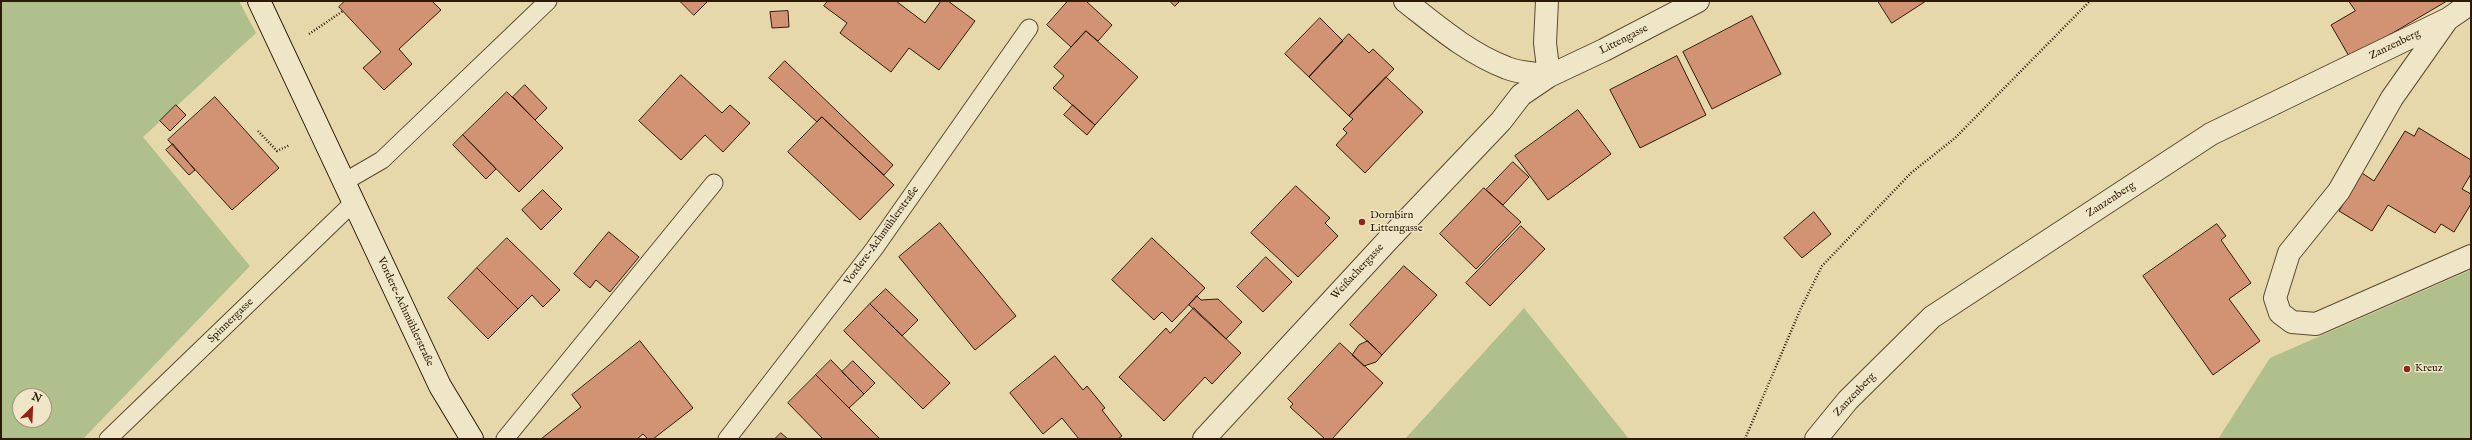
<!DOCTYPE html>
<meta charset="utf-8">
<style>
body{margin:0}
#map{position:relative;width:2472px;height:440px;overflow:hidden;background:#e6d8ab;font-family:"IM FELL English",serif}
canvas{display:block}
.frame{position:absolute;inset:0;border:2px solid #2e1b07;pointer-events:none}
.north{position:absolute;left:12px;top:388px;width:40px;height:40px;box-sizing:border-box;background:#efe6c8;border:1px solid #a2957b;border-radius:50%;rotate:24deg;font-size:11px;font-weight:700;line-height:16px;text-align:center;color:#2e1b07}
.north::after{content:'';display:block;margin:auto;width:14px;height:18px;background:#8f2418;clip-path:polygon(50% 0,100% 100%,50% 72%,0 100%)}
</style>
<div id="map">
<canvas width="2472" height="440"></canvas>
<div class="frame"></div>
<div class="north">N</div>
</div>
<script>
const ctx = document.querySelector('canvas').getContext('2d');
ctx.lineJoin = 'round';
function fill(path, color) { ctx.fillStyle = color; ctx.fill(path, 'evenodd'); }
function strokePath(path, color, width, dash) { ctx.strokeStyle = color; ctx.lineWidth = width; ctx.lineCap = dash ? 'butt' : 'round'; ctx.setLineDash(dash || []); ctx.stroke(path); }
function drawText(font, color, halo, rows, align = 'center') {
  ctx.font = font + ' "IM FELL English",serif'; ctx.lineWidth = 3; ctx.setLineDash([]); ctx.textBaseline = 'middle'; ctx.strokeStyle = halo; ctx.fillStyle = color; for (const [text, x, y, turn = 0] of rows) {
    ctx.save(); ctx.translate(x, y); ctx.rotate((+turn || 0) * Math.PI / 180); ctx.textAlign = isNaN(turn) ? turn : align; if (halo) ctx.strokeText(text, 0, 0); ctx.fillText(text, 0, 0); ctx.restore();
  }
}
const green = new Path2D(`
 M 1,1 L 239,1 L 256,33 L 143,137 L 250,266 L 83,439 L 1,439 ZM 20,396 L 44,396 L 44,420 L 20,420 Z
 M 2471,270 L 2471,439 L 2218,439 L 2270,358 Z
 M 1524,308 L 1629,439 L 1405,439 Z`);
const building = new Path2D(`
 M 345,1 L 432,1 L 441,10 L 399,49 L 412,64 L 384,90 L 363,68 L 381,52 L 339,7 Z
 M 680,1 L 708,1 L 694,15 Z
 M 828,1 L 896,1 L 925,23 L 941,1 L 948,1 L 975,21 L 939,70 L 909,48 L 891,72 L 840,33 L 847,23 L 824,6 Z
 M 1068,1 L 1086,1 L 1112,25 L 1098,41 L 1086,31 L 1071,47 L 1047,25 Z
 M 1170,1 L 1180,1 L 1175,6 Z
 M 1878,1 L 1926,1 L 1892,23 Z
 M 2349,1 L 2447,1 L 2350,58 L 2331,25 L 2355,11 Z
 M 788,11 L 789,27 L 772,28 L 770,12 Z
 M 1752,16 L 1781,74 L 1712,109 L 1683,52 Z
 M 1320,18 L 1343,41 L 1309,77 L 1285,54 Z
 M 1086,31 L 1138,77 L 1095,125 L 1053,88 L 1064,76 L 1054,67 Z
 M 1349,34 L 1369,53 L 1373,49 L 1394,69 L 1349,116 L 1309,77 Z
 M 1677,56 L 1706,115 L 1640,148 L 1610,90 Z
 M 785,61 L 893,165 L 884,175 L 822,117 L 817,122 L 769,78 Z
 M 681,75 L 722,113 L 730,105 L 750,123 L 723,152 L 705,135 L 681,160 L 639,121 Z
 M 1386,77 L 1423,112 L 1365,173 L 1336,145 L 1347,133 L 1343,129 L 1353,119 L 1349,116 Z
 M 525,85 L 547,108 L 535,120 L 513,97 Z
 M 507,92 L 563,148 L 519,192 L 463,135 Z
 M 215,97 L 279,168 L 232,210 L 168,140 Z
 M 176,105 L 186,115 L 170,131 L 160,121 Z
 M 1073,105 L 1095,125 L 1087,135 L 1064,115 Z
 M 1578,110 L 1611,154 L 1548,200 L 1515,156 Z
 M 822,117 L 894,185 L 860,220 L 788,152 Z
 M 2419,128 L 2471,160 L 2471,174 L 2462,189 L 2471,194 L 2471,204 L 2454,232 L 2441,224 L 2435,233 L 2388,205 L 2372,231 L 2339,211 L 2362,173 L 2374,181 L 2405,131 L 2414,136 Z
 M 463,135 L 496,169 L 486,179 L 453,145 Z
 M 173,144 L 195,170 L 189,175 L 166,150 Z
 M 1513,162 L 1529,177 L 1503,205 L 1486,190 Z
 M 1296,186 L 1330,218 L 1325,223 L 1338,236 L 1298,277 L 1251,233 Z
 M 1484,188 L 1521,222 L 1476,269 L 1440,234 Z
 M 543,190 L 562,209 L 541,230 L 522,210 Z
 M 1814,212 L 1831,234 L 1802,258 L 1784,238 Z
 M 940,223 L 1016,316 L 975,350 L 899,257 Z
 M 2217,224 L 2226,236 L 2221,240 L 2251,283 L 2229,299 L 2260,341 L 2213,375 L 2143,276 Z
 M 1521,226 L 1545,249 L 1490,306 L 1466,283 Z
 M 609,232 L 639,257 L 610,292 L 596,280 L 590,288 L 574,274 Z
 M 507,238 L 560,290 L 543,307 L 532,295 L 518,309 L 477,268 Z
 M 1152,238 L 1205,288 L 1172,322 L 1162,312 L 1154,320 L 1112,280 Z
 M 1266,257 L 1292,282 L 1263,312 L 1237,287 Z
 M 1404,266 L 1437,295 L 1382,355 L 1350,325 Z
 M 477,268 L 518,309 L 488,339 L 448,298 Z
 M 886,289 L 918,320 L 902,336 L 870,304 Z
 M 1197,296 L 1201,300 L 1218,299 L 1242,322 L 1226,339 L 1189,305 Z
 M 870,304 L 950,383 L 923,409 L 844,331 Z
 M 1194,308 L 1241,353 L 1212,384 L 1205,377 L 1164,421 L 1119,377 L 1166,328 L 1170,333 Z
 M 640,341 L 693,408 L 653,439 L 648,439 L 643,434 L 637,439 L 541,439 L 581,407 L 572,395 Z
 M 1368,341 L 1382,355 L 1376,362 L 1364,366 L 1352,355 L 1359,345 Z
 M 1340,343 L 1383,383 L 1332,439 L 1325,439 L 1290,407 L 1293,404 L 1288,399 Z
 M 1055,356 L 1083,390 L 1087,386 L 1105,408 L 1102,410 L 1122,436 L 1118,439 L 1079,439 L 1062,418 L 1043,434 L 1010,393 Z
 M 831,360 L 864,394 L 849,408 L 816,375 Z
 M 853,361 L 875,383 L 864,394 L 842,372 Z
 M 816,375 L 880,439 L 823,439 L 788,403 Z
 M 781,433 L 788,439 L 775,439 Z`);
const path = new Path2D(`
 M 309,34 L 343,11
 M 258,131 L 277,151 L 290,145
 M 1745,439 L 1801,308 L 1822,266 L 1911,173 L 1955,138 L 2090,1`);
const lane = new Path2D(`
 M 344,182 L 382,160 L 548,1
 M 108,439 L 354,202
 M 505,439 L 714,183
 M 727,439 L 874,249 L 1029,28`);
const street = new Path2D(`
 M 1405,1 C 1437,26 1468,53 1507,68 C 1519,73 1535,73 1549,76
 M 1547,1 L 1545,43 L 1549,76
 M 2447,20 L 2392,98 L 2339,191 L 2289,253 L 2275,298 L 2280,313 L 2292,322 L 2316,324 L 2471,256
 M 1204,439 L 1388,240 L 1501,121 L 1521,95 L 1549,76 L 1604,50 L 1698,1
 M 1816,439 L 1848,400 L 1932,317 L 2211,134 L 2448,19 L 2471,3`);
const secondary = new Path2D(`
 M 259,1 L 440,386 L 472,439`);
const markers = [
 [1362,222,4,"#8f2418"],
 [2407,369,4,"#8f2418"]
];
const streetNames = [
 ["Littengasse",1624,40,-27],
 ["Zanzenberg",2395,45,-26],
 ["Zanzenberg",2111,200,-33],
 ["Vordere-Achmühlerstraße",882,236,-54],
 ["Weißachergasse",1358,272,-47],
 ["Vordere-Achmühlerstraße",405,312,65],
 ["Spinnergasse",231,321,-44],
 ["Zanzenberg",1855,395,-47]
];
const poiNames = [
 ["Dornbirn",1370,216],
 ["Littengasse",1370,229],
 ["Kreuz",2415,369]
];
fill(green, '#b0c08d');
fill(building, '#d29375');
strokePath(building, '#2e1b07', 1);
strokePath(lane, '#5c4a30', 19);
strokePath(street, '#5c4a30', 24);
strokePath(secondary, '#2e1b07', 24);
strokePath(path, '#2e1b07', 2.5, [1, 2]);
strokePath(lane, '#efe6c8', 17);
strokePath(street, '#efe6c8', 22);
strokePath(secondary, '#efe6c8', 22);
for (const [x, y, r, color] of markers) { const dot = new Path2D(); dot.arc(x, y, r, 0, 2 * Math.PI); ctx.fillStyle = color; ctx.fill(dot); strokePath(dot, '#efe6c8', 1.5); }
drawText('11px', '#2e1b07', '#efe6c8', streetNames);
drawText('11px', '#2e1b07', '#efe6c8', poiNames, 'left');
</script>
